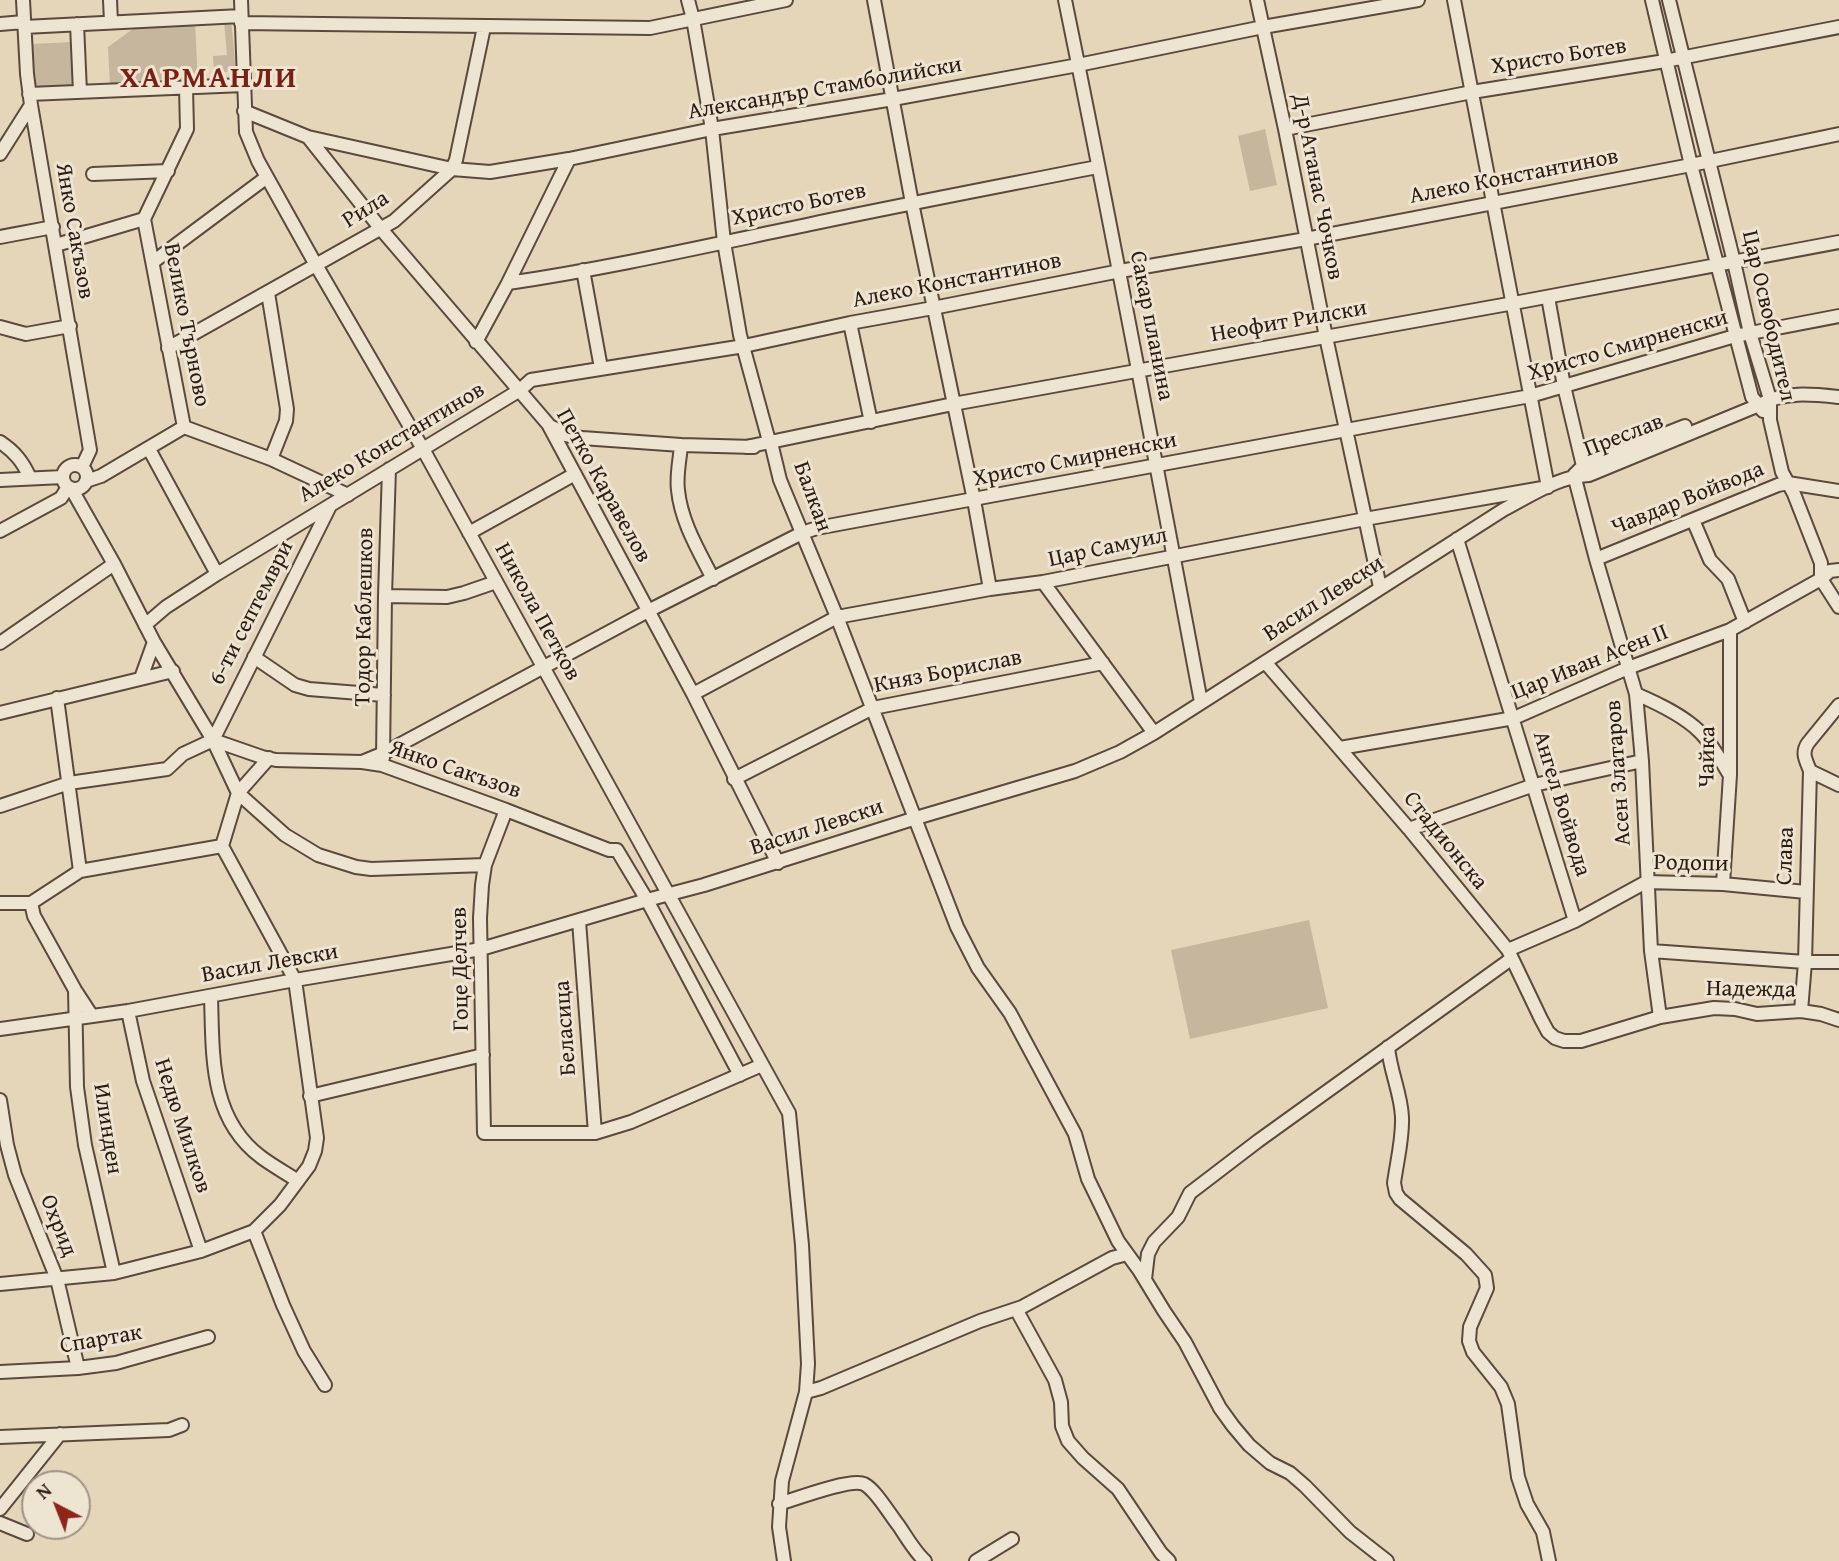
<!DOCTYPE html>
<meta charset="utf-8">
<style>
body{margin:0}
#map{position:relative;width:1839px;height:1561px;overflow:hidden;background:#e5d5b9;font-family:"Gentium Book Plus",serif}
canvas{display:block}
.north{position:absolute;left:21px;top:1470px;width:70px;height:70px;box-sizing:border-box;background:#eee4d2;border:2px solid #a09486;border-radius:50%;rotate:318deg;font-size:19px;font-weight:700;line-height:28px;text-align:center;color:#2c1c14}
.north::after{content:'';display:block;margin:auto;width:24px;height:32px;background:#8f2418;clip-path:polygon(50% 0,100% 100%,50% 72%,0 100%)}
</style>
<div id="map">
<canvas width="1839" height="1561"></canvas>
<div class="north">N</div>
</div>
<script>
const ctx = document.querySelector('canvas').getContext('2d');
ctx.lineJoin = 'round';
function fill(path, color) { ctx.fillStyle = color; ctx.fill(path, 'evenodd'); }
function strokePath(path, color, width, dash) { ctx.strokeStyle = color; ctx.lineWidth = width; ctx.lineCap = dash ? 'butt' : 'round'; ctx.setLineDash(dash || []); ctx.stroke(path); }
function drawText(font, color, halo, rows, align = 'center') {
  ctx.font = font + ' "Gentium Book Plus",serif'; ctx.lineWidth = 6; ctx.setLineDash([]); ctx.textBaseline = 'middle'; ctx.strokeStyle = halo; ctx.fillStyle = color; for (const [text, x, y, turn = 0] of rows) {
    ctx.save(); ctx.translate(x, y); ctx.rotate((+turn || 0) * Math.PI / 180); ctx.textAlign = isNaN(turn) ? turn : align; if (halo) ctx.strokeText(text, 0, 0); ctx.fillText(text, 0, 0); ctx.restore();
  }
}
const green = new Path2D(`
 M 231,20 L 236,71 L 214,73 L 213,56 L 227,55 L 224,21 Z
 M 195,23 L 198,81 L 110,86 L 108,47 L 137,26 Z
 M 72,42 L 74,87 L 34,89 L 33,44 Z
 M 1265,129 L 1277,185 L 1250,191 L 1238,136 Z
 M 1309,920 L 1328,1008 L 1190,1039 L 1171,950 Z`);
const minor = new Path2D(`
 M 23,0 L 27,74 L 31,105 L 90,450 L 82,467
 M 110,0 L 111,22
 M 241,0 L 246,132 L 258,161 L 316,265 L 423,449 L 789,1113 L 802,1245 L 808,1364 L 806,1392 L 782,1481 L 779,1527 L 784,1561
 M 688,0 L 693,19 L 712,129 L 724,242 L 740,335 L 769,441 L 772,447 L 780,480 L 837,617 L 957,927 L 978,968 L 1010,1013 L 1075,1134 L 1088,1179 L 1118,1241 L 1139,1270 L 1164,1311 L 1185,1342 L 1220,1408 L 1233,1426 L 1249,1445 L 1270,1463 L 1290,1473 L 1305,1486 L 1350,1532 L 1387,1561
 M 874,0 L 912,203 L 974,500 L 990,589
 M 1065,0 C 1113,233 1157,468 1201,702
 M 1257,0 L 1285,129 L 1326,337 L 1380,587
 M 1652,0 L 1691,165 L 1752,397 L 1763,411
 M 1669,0 L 1734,262 L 1750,333 L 1770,399 L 1770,420 L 1782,472 L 1794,494 L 1821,563 L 1821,579 L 1839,607
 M 241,23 L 650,28 L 786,0
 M 0,24 L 24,22
 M 77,24 L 80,92
 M 24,27 L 241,16
 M 29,94 L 244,85
 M 244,111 L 308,137 L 452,169 L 490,172 L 569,159 L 712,129 L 893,99 L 1078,65 L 1263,27 L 1418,0
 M 1285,129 L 1472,92 L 1665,61 L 1839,27
 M 308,137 L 381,229 L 548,424 L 693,694 L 778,863
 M 0,154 L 31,105
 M 93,174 L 168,171
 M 0,237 L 53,227
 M 56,245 L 144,219
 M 153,262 L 267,177
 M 583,270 L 601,368
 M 508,283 C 610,268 710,245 811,224 C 906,204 1001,186 1097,167
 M 268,293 L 287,409 L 286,421 L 271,459
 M 1548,297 L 1564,386 L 1583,466
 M 850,323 L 871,422
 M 0,327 L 26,334 L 70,326
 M 476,342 L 508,283 L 569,159
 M 168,348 L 394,221 L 452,169 L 456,160 L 484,27
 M 184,427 L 271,459 L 348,495
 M 552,427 L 566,435 L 582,438 L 681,445 L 754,447
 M 0,442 C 15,452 23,462 30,478
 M 681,445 C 680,459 676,476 678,490 C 681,522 699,551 713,579
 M 746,447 L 953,404 L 1514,303 L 1839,242
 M 149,449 L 217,574
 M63 477a12 12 0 1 1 24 0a12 12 0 1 1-24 0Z
 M 1574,475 L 1596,559 L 1636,694 L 1642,761 L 1651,951 L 1660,1017
 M 1574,475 L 1583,466 L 1685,426
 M 0,480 L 63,477
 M 86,481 L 101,476 L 184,427 L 144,219 L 187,129 L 186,88
 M 71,488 L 114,564 L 154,642 L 213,740 L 262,757 L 276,760 L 362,762 L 382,765 L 506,810 L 609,850 L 617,850 L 647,900 L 740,1075
 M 1693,520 L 1710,560 L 1728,579 L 1745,622
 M 0,531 L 61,498 L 68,487
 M 469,533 L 575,474
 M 1457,539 L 1575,921
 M 1596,559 L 1778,485 L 1788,483 L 1839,491
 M 1043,582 L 1154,733
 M 385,596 L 447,597 L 464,593 L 496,582
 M 145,625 L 166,607 L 217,574 L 520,390 L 531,380 L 744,346 L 850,323 L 933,308 L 1120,271 L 1306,239 L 1691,165 L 1839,134
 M 0,643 L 114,564
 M 254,657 L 295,685 L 309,689 L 384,695
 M 1265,662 L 1409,829 L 1508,950 L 1541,1019 L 1548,1032 L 1555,1038 L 1564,1041 L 1581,1041 L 1660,1017 L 1714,1008 L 1735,1009 L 1757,1014 L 1801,1011 L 1821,1014 L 1839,1020
 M 141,678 L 154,642
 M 693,694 L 837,617 L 990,589 L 1043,582 L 1365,519 L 1548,487 L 1454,0
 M 1636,694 C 1657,703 1683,715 1700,732 C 1712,744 1720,759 1729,774
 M 57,698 L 80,871
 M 0,713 L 173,671
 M 213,740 L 238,793 L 285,835 L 318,855 L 356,867 L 371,869 L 485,865
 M 213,740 L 330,506
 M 1340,748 L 1514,718 L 1628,668 L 1730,630 L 1821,579 L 1830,571 L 1839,570
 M 383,758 L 385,596 L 389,469
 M 362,762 L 384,753 L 648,611 L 802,533 L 817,528 L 1530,396 L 1735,336 L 1839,316
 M 1810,771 L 1839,785
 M 734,779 L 873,708 L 1103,663
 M 0,806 L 69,783 L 167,769 L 183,754 L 213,740
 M 506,810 L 485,865 L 482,885 L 480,918 L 484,1133 L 595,1133 L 631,1122 L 762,1065
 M 1409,829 L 1534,785 L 1642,761
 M 1723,884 L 1730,775 L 1730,630
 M 0,903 L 31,903 L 80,871 L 222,846
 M 31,903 L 34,916 L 75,990 L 92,1016
 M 579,921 L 595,1133
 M 1508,950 L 1575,921 L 1646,882 L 1723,884 L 1806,892
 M 1651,951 L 1805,962 L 1839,962
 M 75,990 L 77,1087 L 85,1145 L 114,1273
 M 211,997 C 213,1055 209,1118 261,1157 C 273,1166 286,1173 298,1181
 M 128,1011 L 143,1081 L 201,1251
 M 1801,1011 L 1805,962 L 1810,771 C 1806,760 1801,753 1808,743 L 1839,705
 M 0,1029 L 128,1011 L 295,980 L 481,949 L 647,900 L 704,885 L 916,818 L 1075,771 L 1120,752 L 1154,733 L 1503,510 C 1530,496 1559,476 1589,475 L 1759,405 C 1784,391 1811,394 1839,397
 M 1388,1047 C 1390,1071 1401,1093 1402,1117 C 1403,1138 1397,1161 1394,1183 L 1396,1193 L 1400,1199 L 1466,1254 L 1485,1275 L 1487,1288 L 1470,1327 L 1469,1341 L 1473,1352 L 1501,1387 L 1508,1404 L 1518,1477 L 1527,1504 L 1543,1532 L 1549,1561
 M 310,1096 L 483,1055
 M 0,1100 L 7,1145 L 15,1175 L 57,1279 L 78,1368
 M 254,1231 L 283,1305 L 304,1351 L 325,1385
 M 1145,1279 L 1148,1254 L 1154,1242 L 1178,1217 L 1190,1193 L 1258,1141 L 1511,959
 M 0,1284 L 114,1273 L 201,1251 L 254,1231 L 280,1205 L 309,1166 L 315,1151 L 317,1138 L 295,980 L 222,846 L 238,793 L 269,758
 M 1016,1309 L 1055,1380 L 1061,1402 L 1062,1426 L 1068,1441 L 1083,1458 L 1118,1489 L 1161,1553 L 1169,1561
 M 0,1372 L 78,1368 L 116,1363 L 208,1337
 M 806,1392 L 821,1388 L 980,1321 L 1022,1307 L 1112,1258 L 1127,1254
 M 0,1437 L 169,1430 L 182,1425
 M 779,1504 C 795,1499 851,1478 864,1484 C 876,1490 890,1515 899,1526 C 907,1538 915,1552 925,1561
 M 0,1509 L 60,1434
 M 0,1523 L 27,1534
 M 976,1561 L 1012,1539`);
const streetNames = [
 ["Христо Ботев",1559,57,-9],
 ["Александър Стамболийски",825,89,-10],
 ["Алеко Константинов",1514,177,-11],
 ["Д-р Атанас Чочков",1317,187,79],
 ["Христо Ботев",799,205,-12],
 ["Рила",366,210,-32],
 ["Янко Сакъзов",74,231,80],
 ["Алеко Константинов",957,281,-11],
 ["Цар Освободител",1768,316,77],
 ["Неофит Рилски",1289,322,-10],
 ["Велико Търново",186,325,79],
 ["Сакар планина",1151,326,79],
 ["Христо Смирненски",1628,346,-16],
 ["Преслав",1624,436,-21],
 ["Алеко Константинов",392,443,-31],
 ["Христо Смирненски",1075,460,-11],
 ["Петко Каравелов",603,486,61],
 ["Балкан",812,497,70],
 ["Чавдар Войвода",1688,499,-22],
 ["Цар Самуил",1108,548,-12],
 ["Васил Левски",1324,599,-33],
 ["Никола Петков",537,612,61],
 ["6-ти септември",252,613,-63],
 ["Тодор Каблешков",365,617,-89],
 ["Цар Иван Асен II",1590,663,-22],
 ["Княз Борислав",948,672,-11],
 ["Чайка",1708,757,-89],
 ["Янко Сакъзов",455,770,19],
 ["Асен Златаров",1619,773,-94],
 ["Ангел Войвода",1561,804,73],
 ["Васил Левски",817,828,-18],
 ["Стадионска",1445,841,51],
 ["Слава",1786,856,-88],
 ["Родопи",1691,864,1],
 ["Васил Левски",270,964,-10],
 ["Гоце Делчев",461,969,-91],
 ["Надежда",1751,990,1],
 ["Беласица",566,1028,-94],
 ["Недю Милков",182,1126,72],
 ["Илинден",107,1129,81],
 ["Охрид",58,1226,68],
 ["Спартак",101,1340,-10]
];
const districtNames = [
 ["ХАРМАНЛИ",209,79]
];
fill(green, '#c6b69d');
strokePath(minor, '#5a4a3d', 16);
strokePath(minor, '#eee4d2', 12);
drawText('23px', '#2c1c14', '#eee4d2', streetNames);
ctx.letterSpacing = '2px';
drawText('bold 30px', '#7a1f14', '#eee4d2', districtNames);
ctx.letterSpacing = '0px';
</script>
